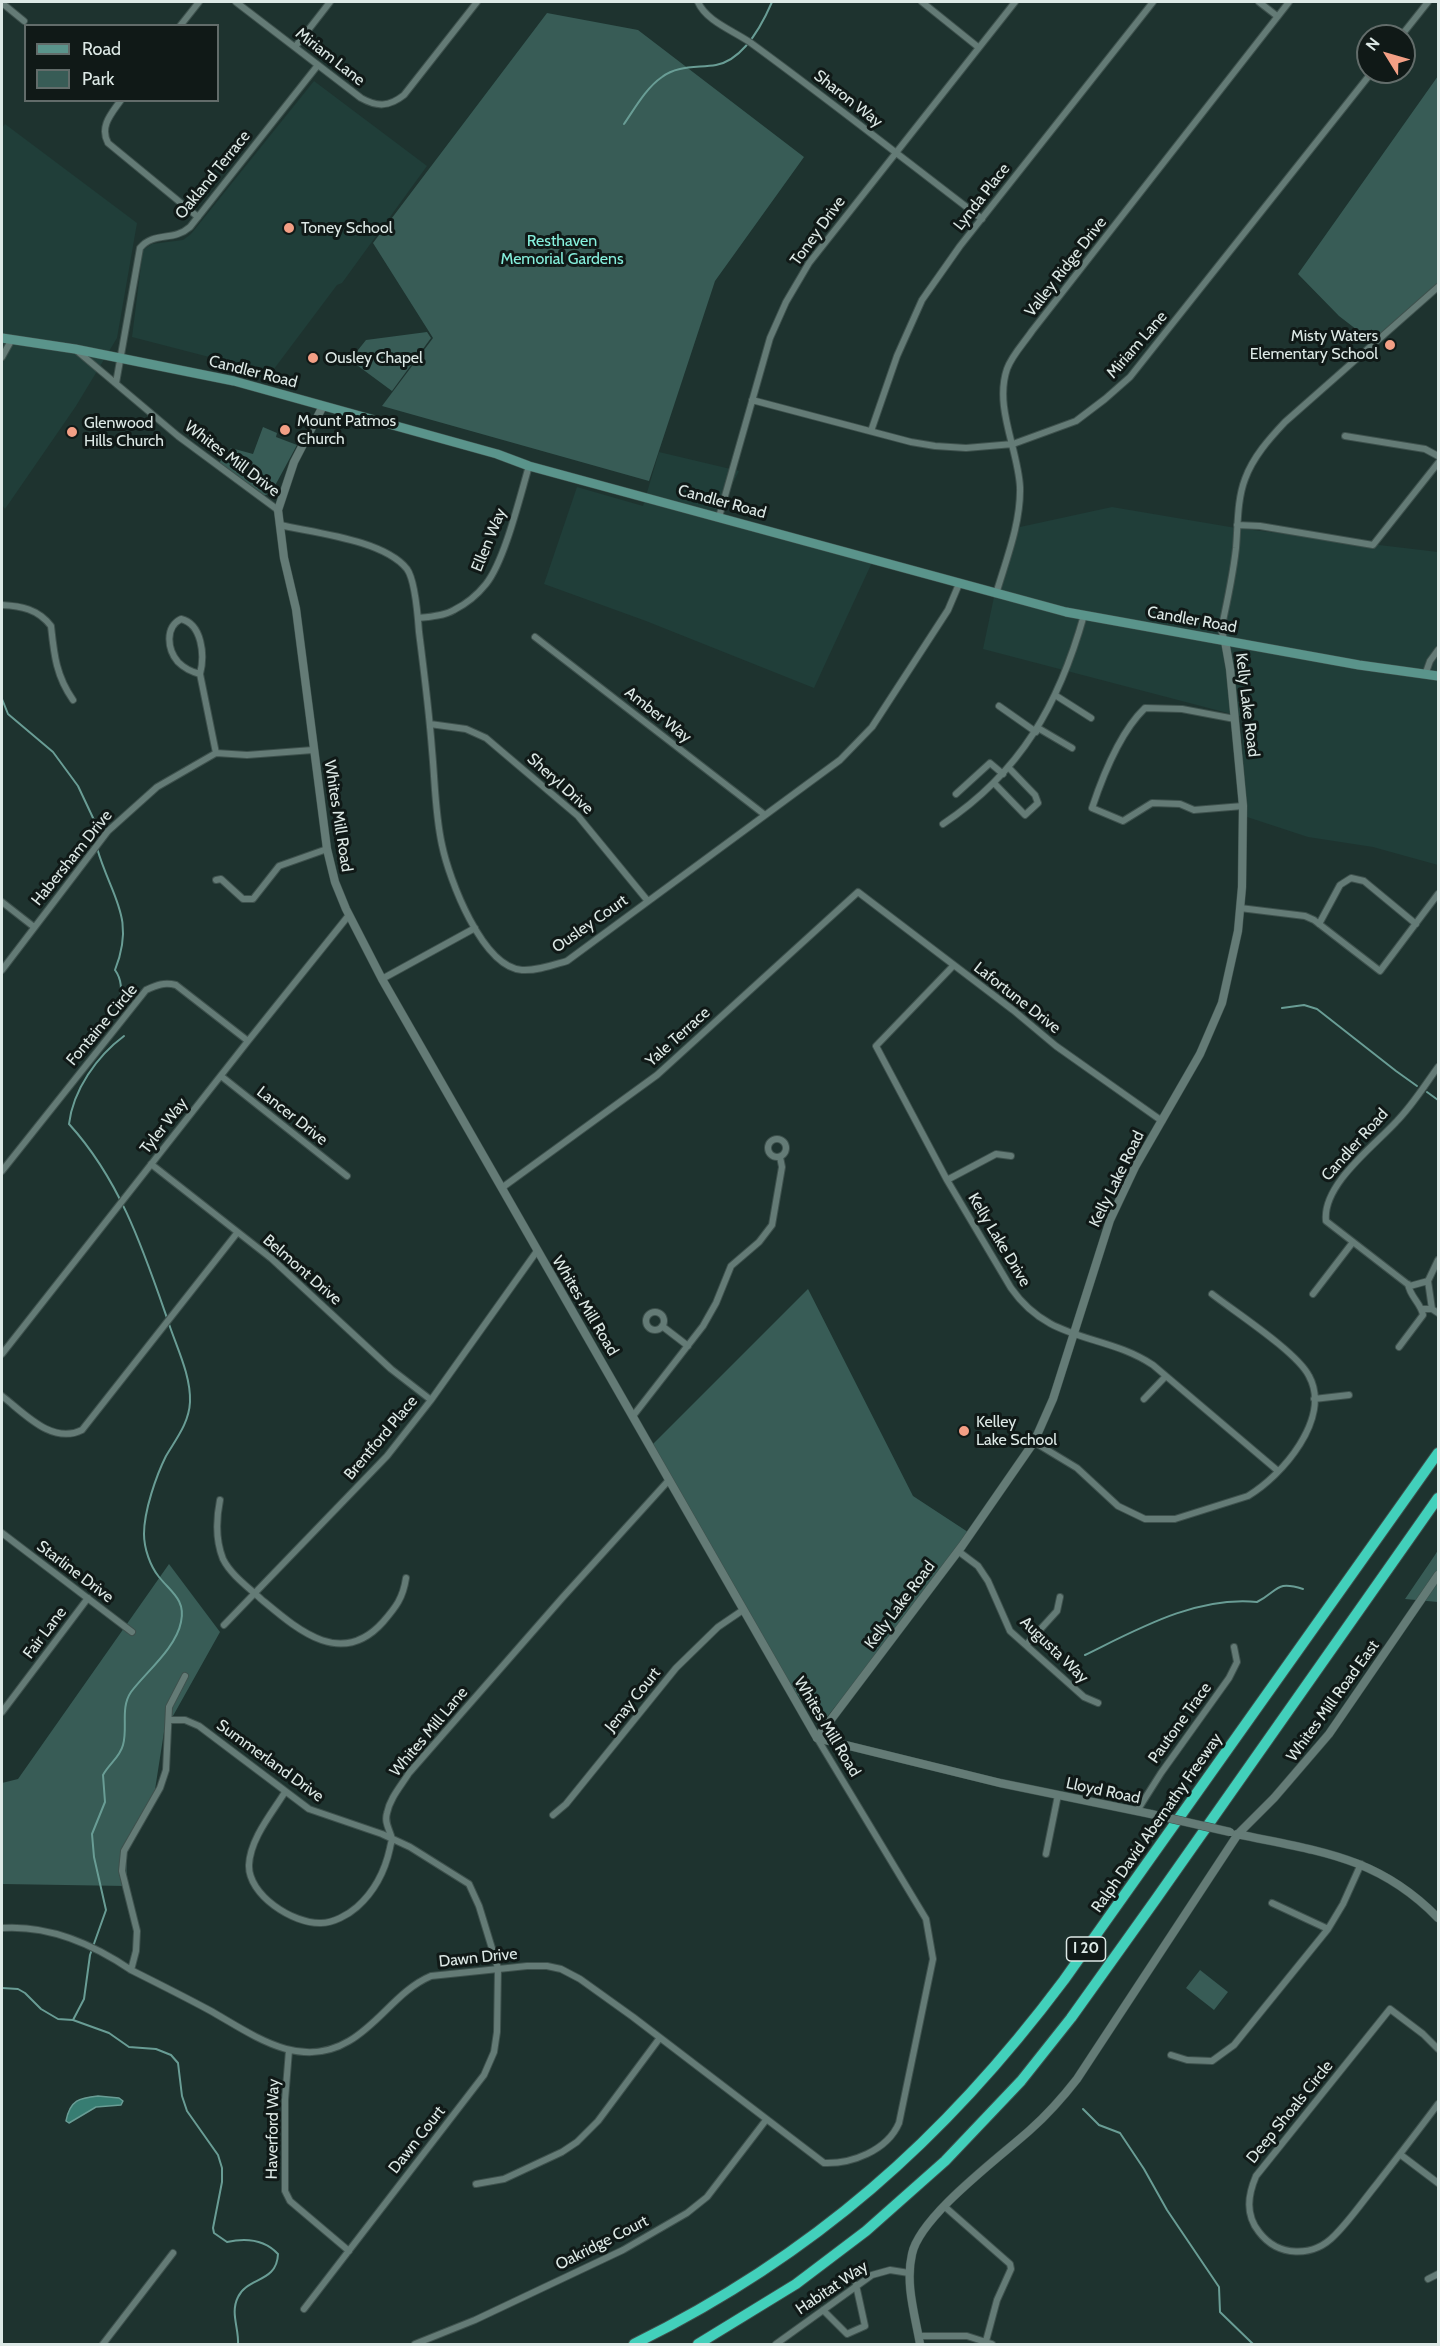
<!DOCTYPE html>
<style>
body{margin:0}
#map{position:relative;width:1440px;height:2346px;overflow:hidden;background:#1e332f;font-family:Cabin,sans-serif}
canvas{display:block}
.frame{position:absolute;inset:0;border:3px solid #dde9e6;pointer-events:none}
.legend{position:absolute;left:24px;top:24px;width:195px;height:78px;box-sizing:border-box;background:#101917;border:2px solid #626c6a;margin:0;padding:8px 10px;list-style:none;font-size:18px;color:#dde9e6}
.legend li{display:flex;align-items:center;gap:12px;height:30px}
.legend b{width:30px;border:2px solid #626c6a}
.north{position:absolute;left:1356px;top:24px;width:60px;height:60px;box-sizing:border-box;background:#101917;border:2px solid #626c6a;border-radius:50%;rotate:307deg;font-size:16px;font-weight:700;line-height:24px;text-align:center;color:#dde9e6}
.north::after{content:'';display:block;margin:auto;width:21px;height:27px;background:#f39f85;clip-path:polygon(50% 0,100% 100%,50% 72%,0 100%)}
</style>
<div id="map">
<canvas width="1440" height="2346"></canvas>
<div class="frame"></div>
<ul class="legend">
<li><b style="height:8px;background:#5a948b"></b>Road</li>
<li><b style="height:16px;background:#385c56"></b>Park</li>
</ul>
<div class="north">N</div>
</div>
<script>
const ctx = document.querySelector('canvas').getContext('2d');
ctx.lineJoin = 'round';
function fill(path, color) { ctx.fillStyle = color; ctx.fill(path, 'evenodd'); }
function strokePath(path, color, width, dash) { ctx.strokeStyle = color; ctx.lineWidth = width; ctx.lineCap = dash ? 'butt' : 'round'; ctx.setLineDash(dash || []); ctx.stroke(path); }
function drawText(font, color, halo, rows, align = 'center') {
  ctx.font = font + ' Cabin,sans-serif'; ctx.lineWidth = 6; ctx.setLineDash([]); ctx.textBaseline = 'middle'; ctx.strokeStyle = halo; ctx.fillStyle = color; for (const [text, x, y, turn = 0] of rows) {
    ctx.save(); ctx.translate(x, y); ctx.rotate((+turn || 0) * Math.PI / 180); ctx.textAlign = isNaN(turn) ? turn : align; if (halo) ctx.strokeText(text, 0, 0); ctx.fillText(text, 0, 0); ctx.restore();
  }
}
const built = new Path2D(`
 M 314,81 L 427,166 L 342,283 L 337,285 L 271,373 L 132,337 L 143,250 L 152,244 L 183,240 L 191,234 Z
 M 5,124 L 137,223 L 117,338 L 76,406 L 5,509 L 2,505 L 2,128 Z
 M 659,452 L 739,471 L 717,515 L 875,556 L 814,688 L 646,621 L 544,584 L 577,487 L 643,506 Z
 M 1112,507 L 1236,528 L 1438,552 L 1438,865 L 1373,847 L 1308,837 L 1241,815 L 1243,717 L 983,649 L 994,597 L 1020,527 Z`);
const green = new Path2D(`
 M 547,13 L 638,30 L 804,157 L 715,281 L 649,481 L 382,406 L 433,338 L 373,243 Z
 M 1438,76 L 1438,285 L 1374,343 L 1339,316 L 1298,274 Z
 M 427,332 L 431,338 L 392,391 L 350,360 L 366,340 Z
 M 263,427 L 277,433 L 276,437 L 297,445 L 271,493 L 263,496 L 219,463 L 231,448 L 253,454 Z
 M 808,1289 L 913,1496 L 974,1536 L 822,1723 L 776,1671 L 648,1449 Z
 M 1438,1550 L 1438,1602 L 1405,1599 L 1435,1555 Z
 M 169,1564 L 220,1632 L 164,1732 L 154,1796 L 126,1842 L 127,1886 L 2,1884 L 2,1783 L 18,1779 Z
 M 1200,1970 L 1228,1992 L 1214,2010 L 1186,1988 Z`);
const water = new Path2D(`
 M 98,2096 L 119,2098 L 123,2101 L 121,2105 L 96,2107 L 69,2123 L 66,2121 C 70,2100 79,2098 98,2096 Z`);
const stream = new Path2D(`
 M 624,124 C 635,108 646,88 662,77 C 677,65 698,68 716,65 C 743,60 762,25 772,2
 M 2,699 L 8,714 L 53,752 L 78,786 L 94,820 L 96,842
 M 97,848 C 111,897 136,917 115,970 C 123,981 121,992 120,1005
 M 1282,1008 L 1304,1005 L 1317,1009 L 1396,1071 L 1417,1086
 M 124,1036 C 97,1056 73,1090 69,1124 C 120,1180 143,1249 167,1318
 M 1427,1092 L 1438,1100
 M 1085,1655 C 1138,1629 1196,1596 1257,1602 C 1279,1591 1275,1580 1303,1589
 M 2,1988 L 18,1989 L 25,1993 L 41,2009 L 58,2019 L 73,2020 L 109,2033 L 129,2047 L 156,2049 L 171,2055 L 178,2063 L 182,2096 L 187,2111 L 218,2155 L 222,2168 L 222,2182 L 213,2228 L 214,2233 L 227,2242 C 245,2238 264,2239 278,2254 C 277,2283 247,2277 238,2297 C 230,2313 239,2328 238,2344
 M 73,2020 L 84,1999 L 90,1955 L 106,1910 L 94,1857 L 92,1834 L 105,1802 L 103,1775 C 109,1764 120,1757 123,1745 C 128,1728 120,1708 131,1692 C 146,1672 176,1648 181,1622 C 186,1600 171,1592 159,1577 C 150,1566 144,1548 144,1534 C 144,1511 156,1476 166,1456 C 176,1439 189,1423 190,1402 C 191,1376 177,1348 169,1324
 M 1083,2109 L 1099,2125 L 1120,2133 L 1144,2169 L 1167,2210 L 1219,2287 L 1220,2312 L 1253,2344`);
const minor = new Path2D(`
 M 236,2 L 361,98 C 377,107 389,107 404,95 L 477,2
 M 698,2 C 706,21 734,31 751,43 C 829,100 905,160 982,219
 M 922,2 L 978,47
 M 1259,2 L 1277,16
 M 2,3 L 24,21
 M 180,26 L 199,2
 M 1401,36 L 1428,2
 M 295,47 L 330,2
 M 121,100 C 112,113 99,126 108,143 L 198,217
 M 76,350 L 178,436 L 278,510
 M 2,357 L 12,339
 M 116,383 L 140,248 C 154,231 173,242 190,227 L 318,65
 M 752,400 L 911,442 L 935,446 L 966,448 L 1013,444 L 1076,421 L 1105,399 L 1130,377 L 1372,72
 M 871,431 L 897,356 L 922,300 L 960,246 L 1153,2
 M 1345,436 L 1425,449 L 1438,456
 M 719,517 L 770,338 L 786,302 L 809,263 L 1015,2
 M 280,525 C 315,533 384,540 407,569 C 415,580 418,618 419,632 C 424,671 429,710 432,750 C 435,781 435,814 442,845 C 449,879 482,967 522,970 C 537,971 553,965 567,961 L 840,760 L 872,727 L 948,610 L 959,584
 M 1237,525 L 1260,526 L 1373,545 L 1438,463
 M 996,594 C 1006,560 1021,523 1020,487 C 1018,449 994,407 1007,369 C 1012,355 1024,343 1032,331 L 1289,2
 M 2,605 C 21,606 38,609 51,626 C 54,654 56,676 73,700
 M 418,618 C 429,617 444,616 454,610 C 466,604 478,594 486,584 C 505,560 520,496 529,466
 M 181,619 C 202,624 205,655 200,674 C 192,672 184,668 178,662 C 167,649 165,627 181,619 Z
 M 535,637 L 765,815
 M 1225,641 L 1221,630 C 1227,603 1233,575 1236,548 C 1238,525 1237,500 1245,479 C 1253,457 1269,439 1285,422 L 1438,287
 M 200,674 L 216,753
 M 1425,675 L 1430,661 L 1438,650
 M 1055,695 L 1091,718
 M 999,706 L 1036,732
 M 1235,719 L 1182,709 L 1145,708 C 1120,732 1103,775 1092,808 L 1123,821 L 1152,803 L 1180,804 L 1194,810 L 1243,806
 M 430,724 L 466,729 L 475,733 L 486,738 L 506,755 L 578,816 L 647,900
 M 1038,728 L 1072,748
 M 994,783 L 1025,815 L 1038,803 L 1035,795 L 1009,768
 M 956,794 L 990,763 L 1003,774
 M 943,824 C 1021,772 1059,704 1084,615
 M 216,880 L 221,879 L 243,899 L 253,899 L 279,866 L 327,849
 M 2,902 L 34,927
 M 1240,908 L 1305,916 L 1314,920 L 1380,971 L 1438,894
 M 1319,924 L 1340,885 L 1351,878 L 1364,881 L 1416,924
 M 953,966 L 876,1046 L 947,1180 L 1011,1288 C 1050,1344 1103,1332 1153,1365 L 1278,1471
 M 2,970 L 108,831 L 157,787 L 216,753 L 247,755 L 313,750
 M 382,979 L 475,928
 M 221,1076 L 347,1176
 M768 1148a9 9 0 1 1 18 0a9 9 0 1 1-18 0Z
 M 151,1164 L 272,1259 L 391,1369 L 431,1400
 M 2,1171 L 146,990 C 157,985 164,982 176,985 L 248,1041
 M 947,1180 L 996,1154 L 1011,1156
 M 503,1187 L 657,1075 L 858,892 L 1013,1010 L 1056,1046 L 1162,1121
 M 1428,1281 L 1410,1286 L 1326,1221 C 1322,1185 1373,1147 1396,1122 C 1412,1106 1425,1085 1438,1067
 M 1313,1294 L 1353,1242
 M 1422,1309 L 1432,1309 L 1438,1313
 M 1432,1309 L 1428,1281 L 1438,1260
 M646 1321a9 9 0 1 1 18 0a9 9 0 1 1-18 0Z
 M 662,1326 L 688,1346
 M 1399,1347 L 1423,1315 C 1421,1303 1410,1297 1408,1284
 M 2,1354 L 248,1041 L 349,915
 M 2,1396 C 24,1413 52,1445 82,1430 L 237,1233
 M 1144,1399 L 1165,1377
 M 1314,1399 L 1349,1395
 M 633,1416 L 703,1326 L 716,1303 L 731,1266 L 759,1242 L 772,1225 L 782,1167 L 780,1157
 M 1034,1442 L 1077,1468 L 1118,1506 L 1145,1519 L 1175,1519 L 1248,1496 C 1282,1476 1332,1418 1309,1376 C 1297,1352 1235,1312 1212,1294
 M 220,1500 C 216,1520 215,1539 223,1559 C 231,1575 248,1587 261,1599 C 297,1629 341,1669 383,1622 C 396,1607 403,1598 406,1578
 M 2,1533 L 132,1632
 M 958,1551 L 978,1566 L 988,1581 L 1010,1631 L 1084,1697 L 1098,1703
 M 224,1625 L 387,1456 L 431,1400 L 537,1251
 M 1026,1645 L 1057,1611 L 1060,1597
 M 2,1712 L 88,1598
 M 169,1720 L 185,1720 L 199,1726 L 309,1809 L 382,1834 L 410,1847 L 469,1884 L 479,1906 L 498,1968 L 497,2032 L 494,2052 L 484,2075 L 304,2309
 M 285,1792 C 272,1813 250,1839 249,1865 C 248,1895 293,1924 321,1923 C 333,1923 348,1915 357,1907 C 375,1891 385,1871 390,1848 C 390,1847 392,1840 392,1839 C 390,1830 384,1823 387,1813 C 390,1798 401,1786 409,1773 L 563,1597 L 669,1480
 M 1137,1811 L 1161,1773 L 1229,1678 L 1237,1662 L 1234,1647
 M 553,1815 L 566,1804 L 676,1668 L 718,1627 L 743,1610
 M 1046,1854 L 1058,1795
 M 1272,1903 L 1328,1929
 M 2,1928 C 48,1925 93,1944 131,1970 C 157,1983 183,1996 209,2010 C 252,2034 299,2071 349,2041 C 380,2023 398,1990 431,1976 L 527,1966 L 547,1966 L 561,1969 L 580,1979 L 633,2017 L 824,2163 C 851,2164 887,2151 899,2123 L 933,1959 L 926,1919 L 817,1738
 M 131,1970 L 136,1951 L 137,1931 L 122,1871 L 124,1851 L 160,1788 L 166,1770 L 169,1707 L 185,1676
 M 1438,2049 L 1423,2034 L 1390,2009 L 1256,2176 C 1248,2195 1245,2214 1259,2232 C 1278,2257 1313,2258 1335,2235 C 1350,2220 1363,2201 1376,2185 C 1397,2158 1418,2131 1438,2104
 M 289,2050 L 285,2100 L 285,2191 L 290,2201 L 349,2251
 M 1171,2055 L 1187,2060 L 1212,2061 L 1234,2045 L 1328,1929 L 1343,1904 L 1361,1864
 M 1401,2155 L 1438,2183
 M 476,2184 L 504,2179 L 562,2152 L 577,2142 L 598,2121 L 659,2039
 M 944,2206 L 1010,2264 L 1011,2269 L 997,2300 L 986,2341
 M 1428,2279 L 1438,2274
 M 823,2310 L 847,2334 L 865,2326 L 856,2285
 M 919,2336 L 967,2336 L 992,2344
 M 103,2344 L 173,2253
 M 415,2344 L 475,2320 L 623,2250 L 687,2213 L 707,2197 L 766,2120
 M 776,2344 L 872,2275 L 890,2270 L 909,2273`);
const tertiary = new Path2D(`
 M 323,406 L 294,462 L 278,510 L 284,558 L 296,609 L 327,849 L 335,882 L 346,909 L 382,979 L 817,1738
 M 817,1738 L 962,1546 L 1034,1442 L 1053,1399 L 1110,1220 L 1135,1167 L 1200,1054 L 1222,1003 L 1238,931 L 1242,887 L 1243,806 L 1230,669 L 1225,641
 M 817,1738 L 1000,1783 L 1151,1814
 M 1237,1834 C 1317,1851 1378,1856 1438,1918
 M 920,2344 C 915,2315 905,2284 912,2254 C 920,2216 1000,2157 1030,2130 C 1048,2114 1063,2097 1077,2079 L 1238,1834 L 1274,1798 L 1329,1734 L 1438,1575`);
const secondary = new Path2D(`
 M 2,338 L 75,349 L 234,381 L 497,454 L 529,466 L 1066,612 L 1359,665 L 1438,676`);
const motorway = new Path2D(`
 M 634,2344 C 813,2256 945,2139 1064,1980 L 1438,1453
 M 698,2344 L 796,2284 L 866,2231 L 945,2161 L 1021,2081 L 1071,2018 L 1156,1899 L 1438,1498`);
const tertiaryBridge = new Path2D(`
 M 1151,1814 L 1230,1832`);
const markers = [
 [289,228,6,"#f39f85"],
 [1390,345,6,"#f39f85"],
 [313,358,6,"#f39f85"],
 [285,430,6,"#f39f85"],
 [72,432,6,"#f39f85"],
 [964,1431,6,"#f39f85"]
];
const shields = [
 [1086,1949,39]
];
const shieldNames = [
 ["I 20",1086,1949]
];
const streetNames = [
 ["Miriam Lane",330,57,38],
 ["Sharon Way",848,99,38],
 ["Oakland Terrace",213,175,-51],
 ["Lynda Place",982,197,-52],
 ["Toney Drive",818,231,-54],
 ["Valley Ridge Drive",1066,267,-52],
 ["Miriam Lane",1137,345,-49],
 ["Candler Road",253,372,14],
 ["Whites Mill Drive",232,459,37],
 ["Candler Road",722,502,15],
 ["Ellen Way",489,540,-68],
 ["Candler Road",1192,620,10],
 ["Kelly Lake Road",1247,705,83],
 ["Amber Way",658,715,38],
 ["Sheryl Drive",560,784,42],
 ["Whites Mill Road",338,816,81],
 ["Habersham Drive",72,858,-51],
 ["Ousley Court",590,924,-35],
 ["Lafortune Drive",1017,998,38],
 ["Fontaine Circle",102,1025,-50],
 ["Yale Terrace",678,1037,-42],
 ["Lancer Drive",292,1116,38],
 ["Tyler Way",164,1126,-52],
 ["Candler Road",1355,1145,-48],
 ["Kelly Lake Road",1117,1179,-64],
 ["Kelly Lake Drive",999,1240,59],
 ["Belmont Drive",302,1270,41],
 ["Whites Mill Road",585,1306,59],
 ["Brentford Place",381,1438,-50],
 ["Starline Drive",75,1572,37],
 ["Kelly Lake Road",900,1605,-53],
 ["Fair Lane",45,1633,-53],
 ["Augusta Way",1054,1650,44],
 ["Jenay Court",633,1700,-51],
 ["Whites Mill Road East",1333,1701,-54],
 ["Pautone Trace",1180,1723,-54],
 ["Whites Mill Road",827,1727,59],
 ["Whites Mill Lane",429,1732,-50],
 ["Summerland Drive",270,1761,36],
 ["Lloyd Road",1103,1791,12],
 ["Ralph David Abernathy Freeway",1157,1823,-55],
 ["Dawn Drive",478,1958,-6],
 ["Deep Shoals Circle",1290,2112,-51],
 ["Haverford Way",273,2129,-89],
 ["Dawn Court",417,2140,-52],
 ["Oakridge Court",602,2243,-27],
 ["Habitat Way",832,2288,-34]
];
const poiNames = [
 ["Toney School",301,228],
 ["Misty Waters",1378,336,"right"],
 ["Elementary School",1378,354,"right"],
 ["Ousley Chapel",325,358],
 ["Mount Patmos",297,421],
 ["Church",297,439],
 ["Glenwood",84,423],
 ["Hills Church",84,441],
 ["Kelley",976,1422],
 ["Lake School",976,1440]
];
const parkNames = [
 ["Resthaven",562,241],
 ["Memorial Gardens",562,259]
];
fill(built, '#203e39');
fill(green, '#385c56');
fill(water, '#377d72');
strokePath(water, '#699d95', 1.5);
strokePath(stream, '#699d95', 2);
strokePath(minor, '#3e514d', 8);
strokePath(tertiary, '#3e514d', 9);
strokePath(secondary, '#3e514d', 10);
strokePath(motorway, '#3e514d', 12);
strokePath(minor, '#647b76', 6);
strokePath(tertiary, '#647b76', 8);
strokePath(secondary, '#5a948b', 9);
strokePath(motorway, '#42d0bb', 10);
strokePath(tertiaryBridge, '#3e514d', 9, []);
strokePath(tertiaryBridge, '#647b76', 8);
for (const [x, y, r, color] of markers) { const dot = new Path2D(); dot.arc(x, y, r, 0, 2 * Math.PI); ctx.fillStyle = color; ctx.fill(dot); strokePath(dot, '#101917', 2); }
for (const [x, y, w] of shields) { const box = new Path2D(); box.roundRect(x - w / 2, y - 12, w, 24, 4.5); ctx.fillStyle = '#101917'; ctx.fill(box); strokePath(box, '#dde9e6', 1.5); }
drawText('bold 15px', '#dde9e6', null, shieldNames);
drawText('16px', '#dde9e6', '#101917', streetNames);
drawText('16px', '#dde9e6', '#101917', poiNames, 'left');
drawText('16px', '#86f0dd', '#101917', parkNames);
</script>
